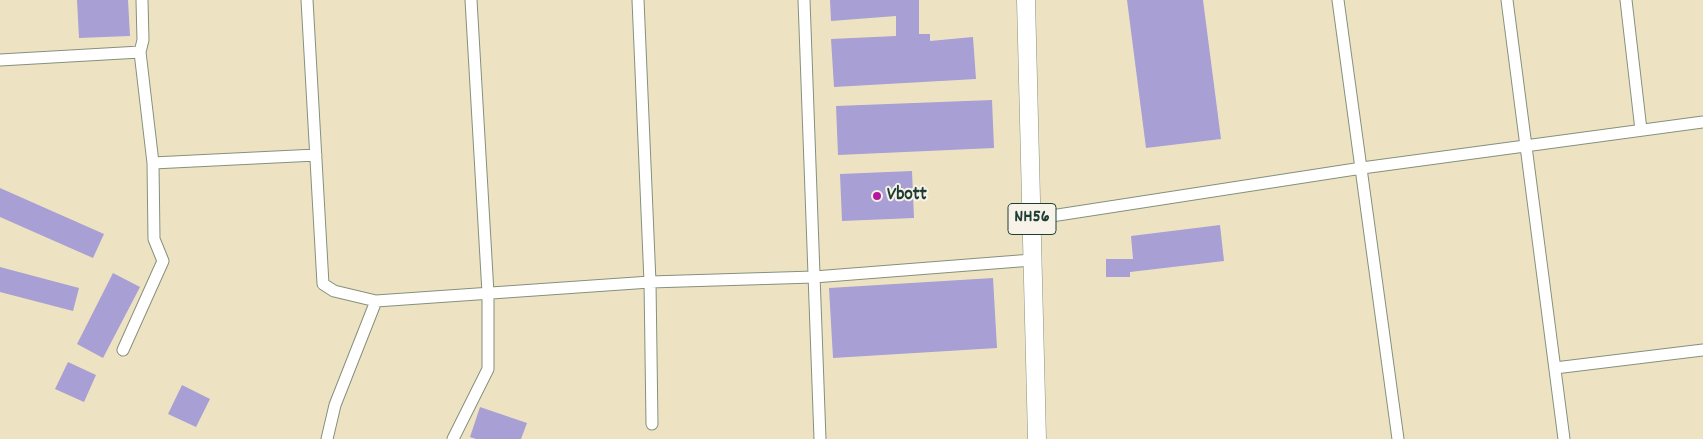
<!DOCTYPE html>
<style>
body{margin:0}
canvas{display:block;background:#ede3c3}
</style>
<canvas width="1703" height="439"></canvas>
<script>
const ctx = document.querySelector('canvas').getContext('2d');
ctx.lineJoin = 'round';
function fill(path, color) { ctx.fillStyle = color; ctx.fill(path, 'evenodd'); }
function strokePath(path, color, width, dash) { ctx.strokeStyle = color; ctx.lineWidth = width; ctx.lineCap = dash ? 'butt' : 'round'; ctx.setLineDash(dash || []); ctx.stroke(path); }
function drawText(font, color, halo, rows, align = 'center') {
  ctx.font = font + ' Dekko,sans-serif'; ctx.lineWidth = 4; ctx.setLineDash([]); ctx.textBaseline = 'middle'; ctx.strokeStyle = halo; ctx.fillStyle = color; for (const [text, x, y, turn = 0] of rows) {
    ctx.save(); ctx.translate(x, y); ctx.rotate((+turn || 0) * Math.PI / 180); ctx.textAlign = isNaN(turn) ? turn : align; if (halo) ctx.strokeText(text, 0, 0); ctx.fillText(text, 0, 0); ctx.restore();
  }
}
const building = new Path2D(`
 M 77,0 L 128,0 L 130,36 L 79,38 Z
 M 830,0 L 919,0 L 919,34 L 930,34 L 930,41 L 973,37 L 976,79 L 834,87 L 831,39 L 896,36 L 896,16 L 831,21 Z
 M 1127,0 L 1203,0 L 1221,139 L 1146,148 Z
 M 992,100 L 994,148 L 838,155 L 836,106 Z
 M 912,171 L 914,218 L 842,221 L 840,174 Z
 M 0,188 L 104,234 L 93,258 L 0,217 Z
 M 1220,225 L 1224,261 L 1130,272 L 1130,277 L 1106,277 L 1106,259 L 1133,259 L 1131,236 Z
 M 0,267 L 79,288 L 73,311 L 0,292 Z
 M 113,273 L 140,287 L 103,358 L 77,344 Z
 M 993,278 L 997,348 L 833,358 L 829,288 Z
 M 68,362 L 96,375 L 84,402 L 55,389 Z
 M 182,385 L 210,399 L 196,427 L 168,414 Z
 M 480,407 L 527,423 L 521,439 L 476,439 L 470,437 Z`);
const minor = new Path2D(`
 M 307,0 L 323,284 L 334,291 L 376,301 L 650,282 L 652,424
 M 638,0 L 650,282 L 814,277 L 1032,260
 M 804,0 L 820,439
 M 1338,0 L 1398,439
 M 1507,0 L 1564,439
 M 1626,0 L 1641,130
 M 0,60 L 140,52
 M 153,163 L 316,155
 M 1032,219 L 1362,168 L 1703,122
 M 123,350 L 163,261 L 154,239 L 153,163 L 140,52 L 143,40 L 142,0
 M 1555,368 L 1703,350
 M 327,439 L 335,405 L 376,301
 M 453,439 L 488,369 L 488,293 L 471,0`);
const highway = new Path2D(`
 M 1026,0 L 1037,439`);
const markers = [
 [877,196,5,"#b5179e"]
];
const shields = [
 [1032,219,48]
];
const shieldNames = [
 ["NH56",1032,219]
];
const poiNames = [
 ["Vbott",887,196]
];
fill(building, '#a89fd4');
strokePath(minor, '#86907c', 13);
strokePath(highway, '#86907c', 19);
strokePath(minor, '#fff', 11);
strokePath(highway, '#fff', 18);
for (const [x, y, r, color] of markers) { const dot = new Path2D(); dot.arc(x, y, r, 0, 2 * Math.PI); ctx.fillStyle = color; ctx.fill(dot); strokePath(dot, '#f7f3e8', 2); }
for (const [x, y, w] of shields) { const box = new Path2D(); box.roundRect(x - w / 2, y - 15.5, w, 31, 4); ctx.fillStyle = '#f7f3e8'; ctx.fill(box); strokePath(box, '#1f3d34', 1); }
drawText('bold 18px', '#1f3d34', null, shieldNames);
drawText('bold 19px', '#1f3d34', '#f7f3e8', poiNames, 'left');
</script>
